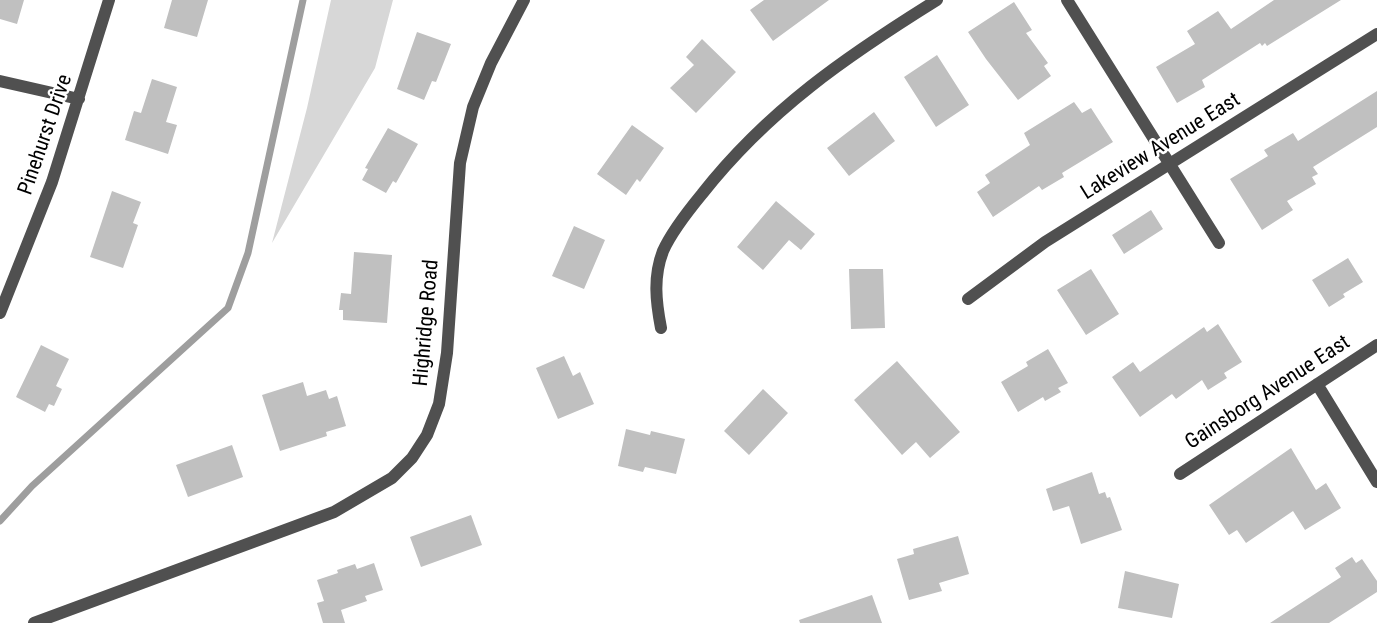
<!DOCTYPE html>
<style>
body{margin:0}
canvas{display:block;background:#fff}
</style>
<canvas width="1377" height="623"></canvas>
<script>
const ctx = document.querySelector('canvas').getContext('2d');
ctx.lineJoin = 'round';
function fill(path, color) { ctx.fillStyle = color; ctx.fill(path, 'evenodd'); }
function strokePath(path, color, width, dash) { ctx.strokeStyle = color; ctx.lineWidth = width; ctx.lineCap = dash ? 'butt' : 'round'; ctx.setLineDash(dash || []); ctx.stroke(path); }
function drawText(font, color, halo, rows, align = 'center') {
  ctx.font = font + ' "Roboto Condensed",sans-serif'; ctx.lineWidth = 5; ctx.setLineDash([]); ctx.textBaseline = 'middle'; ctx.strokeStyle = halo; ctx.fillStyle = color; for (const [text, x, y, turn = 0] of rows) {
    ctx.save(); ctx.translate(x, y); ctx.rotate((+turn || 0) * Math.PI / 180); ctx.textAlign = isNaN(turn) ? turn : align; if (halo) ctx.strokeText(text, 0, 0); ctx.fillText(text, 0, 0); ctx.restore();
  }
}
const green = new Path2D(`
 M 331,0 L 393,0 L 375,68 L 272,243 L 307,108 Z`);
const stream = new Path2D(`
 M 0,521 L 32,486 L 228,308 L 248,253 L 303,0`);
const building = new Path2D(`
 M 0,0 L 24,0 L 17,24 L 0,19 Z
 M 172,0 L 208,0 L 197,37 L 164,28 Z
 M 764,0 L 829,0 L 773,41 L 750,10 Z
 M 1274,0 L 1341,0 L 1267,46 L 1265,43 L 1262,46 L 1260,43 L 1202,80 L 1205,87 L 1177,103 L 1156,67 L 1195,44 L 1187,31 L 1218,11 L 1231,29 Z
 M 1014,2 L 1032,30 L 1026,33 L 1048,63 L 1044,66 L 1051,76 L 1018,100 L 986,59 L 968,32 Z
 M 417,32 L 451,44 L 436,82 L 432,81 L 424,100 L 397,89 Z
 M 702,39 L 736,72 L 696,113 L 670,88 L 694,65 L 686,57 Z
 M 937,55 L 969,105 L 936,127 L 904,77 Z
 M 152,79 L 177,87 L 166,122 L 177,125 L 168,154 L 125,140 L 134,111 L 141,113 Z
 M 1377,91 L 1377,127 L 1313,167 L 1318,174 L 1312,177 L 1316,184 L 1287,201 L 1293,210 L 1262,230 L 1230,179 L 1268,156 L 1264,150 L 1293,133 L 1298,141 Z
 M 1074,102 L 1082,113 L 1091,108 L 1113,142 L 1062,173 L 1064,177 L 1042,190 L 1039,186 L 993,217 L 977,192 L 990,183 L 985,175 L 1030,145 L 1024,133 Z
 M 874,112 L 895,141 L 849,176 L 827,148 Z
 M 632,125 L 664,148 L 640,182 L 637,179 L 626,195 L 597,174 Z
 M 388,128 L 418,144 L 396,183 L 393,181 L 386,193 L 362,180 L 368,169 L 365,168 Z
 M 112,191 L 141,202 L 133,223 L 138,225 L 123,268 L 90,257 Z
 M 776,201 L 815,234 L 801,250 L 789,240 L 763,270 L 737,247 Z
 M 1151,210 L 1163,229 L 1124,254 L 1112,235 Z
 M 574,226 L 605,240 L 584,289 L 552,276 Z
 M 354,252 L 392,255 L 387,323 L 343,320 L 343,310 L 339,310 L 341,293 L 351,294 Z
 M 1348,258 L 1363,282 L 1343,294 L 1345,297 L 1329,307 L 1312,280 Z
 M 849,269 L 883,269 L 885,328 L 851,329 Z
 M 1091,269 L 1119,314 L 1086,335 L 1057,290 Z
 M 1218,324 L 1242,362 L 1224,373 L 1227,378 L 1208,390 L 1202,380 L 1176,399 L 1172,394 L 1140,417 L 1112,377 L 1133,362 L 1140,372 L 1204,327 L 1207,332 Z
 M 41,345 L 69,359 L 56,386 L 62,389 L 54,406 L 49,404 L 45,412 L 16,397 Z
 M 1048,349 L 1068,383 L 1058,388 L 1061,392 L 1045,401 L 1043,397 L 1018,412 L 1001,382 L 1028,366 L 1026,362 Z
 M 564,356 L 573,376 L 580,372 L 594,404 L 558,419 L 536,368 Z
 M 897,361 L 960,432 L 930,458 L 916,442 L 902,455 L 854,400 Z
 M 303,382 L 307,396 L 326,390 L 329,399 L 337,396 L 346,426 L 326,432 L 327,436 L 280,451 L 262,395 Z
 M 763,389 L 788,413 L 749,455 L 724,431 Z
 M 626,429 L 650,435 L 651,431 L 685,439 L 676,474 L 645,467 L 643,472 L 618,466 Z
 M 232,445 L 243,477 L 188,497 L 176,465 Z
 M 1291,448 L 1316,490 L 1326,483 L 1341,508 L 1305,530 L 1293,511 L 1246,543 L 1237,530 L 1229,535 L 1209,505 Z
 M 1092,472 L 1099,494 L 1105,492 L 1107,498 L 1110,497 L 1122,530 L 1081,544 L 1069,506 L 1053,511 L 1046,489 Z
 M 471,515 L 482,545 L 421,567 L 410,537 Z
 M 958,536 L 969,574 L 939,583 L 942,591 L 909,600 L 897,559 L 914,554 L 913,549 Z
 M 1352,557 L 1356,563 L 1362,559 L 1377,581 L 1377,592 L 1329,623 L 1270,623 L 1341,577 L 1335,568 Z
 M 374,563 L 383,590 L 365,596 L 367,601 L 341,610 L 345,623 L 323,623 L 317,603 L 324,601 L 317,580 L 338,573 L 337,570 L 355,564 L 357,569 Z
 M 1125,571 L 1179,584 L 1172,618 L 1118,608 Z
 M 872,595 L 882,623 L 800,623 L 799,620 Z`);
const minor = new Path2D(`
 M 1067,0 L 1219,243
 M 0,81 L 79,99
 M 968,299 L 1045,242 L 1377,34
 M 0,313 L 52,182 L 109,0
 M 661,328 C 656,302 653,277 663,251 C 672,231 688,211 702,194 C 768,110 847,56 937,0
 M 1317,384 L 1377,482
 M 1180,474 L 1377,345
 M 34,623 L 334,512 L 392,478 L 412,458 L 427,435 L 439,404 L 447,353 L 460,163 L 473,107 L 491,63 L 524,0`);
const streetNames = [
 ["Pinehurst Drive",46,135,-71],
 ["Lakeview Avenue East",1161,147,-32],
 ["Highridge Road",427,323,-85],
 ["Gainsborg Avenue East",1268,393,-33]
];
fill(green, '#d7d7d7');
strokePath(stream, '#9e9e9e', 7);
fill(building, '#c0c0c0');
strokePath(minor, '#505050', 12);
drawText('21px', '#000', '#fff', streetNames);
</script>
